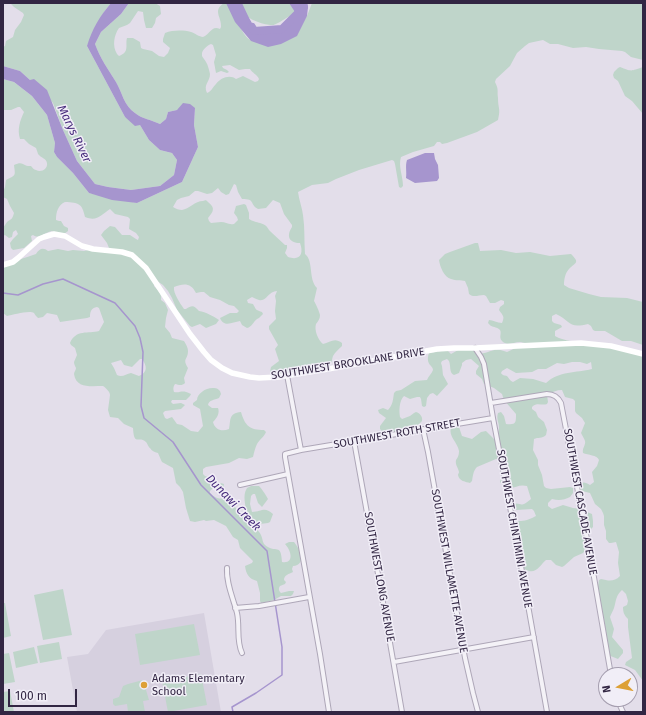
<!DOCTYPE html>
<style>
body{margin:0}
#map{position:relative;width:646px;height:715px;overflow:hidden;background:#e3deea;font-family:"Fira Sans",sans-serif}
canvas{display:block}
.frame{position:absolute;inset:0;border:4px solid #322643;pointer-events:none}
.north{position:absolute;left:598px;top:667px;width:40px;height:40px;box-sizing:border-box;background:#f1eef7;border:1px solid #a59eaf;border-radius:50%;rotate:260deg;font-size:11px;font-weight:700;line-height:16px;text-align:center;color:#322643}
.north::after{content:'';display:block;margin:auto;width:14px;height:18px;background:#dda035;clip-path:polygon(50% 0,100% 100%,50% 72%,0 100%)}
.scale{position:absolute;left:8px;top:689px;width:69px;height:18px;box-sizing:border-box;border:2px solid #322643;border-top:0;padding-left:5px;font-size:12px;line-height:14px;white-space:nowrap;color:#322643;-webkit-text-stroke:3px #f1eef7;paint-order:stroke}
</style>
<div id="map">
<canvas width="646" height="715"></canvas>
<div class="frame"></div>
<div class="north">N</div>
<div class="scale">100 m</div>
</div>
<script>
const ctx = document.querySelector('canvas').getContext('2d');
ctx.lineJoin = 'round';
function fill(path, color) { ctx.fillStyle = color; ctx.fill(path, 'evenodd'); }
function strokePath(path, color, width, dash) { ctx.strokeStyle = color; ctx.lineWidth = width; ctx.lineCap = dash ? 'butt' : 'round'; ctx.setLineDash(dash || []); ctx.stroke(path); }
function drawText(font, color, halo, rows, align = 'center') {
  ctx.font = font + ' "Fira Sans",sans-serif'; ctx.lineWidth = 3; ctx.setLineDash([]); ctx.textBaseline = 'middle'; ctx.strokeStyle = halo; ctx.fillStyle = color; for (const [text, x, y, turn = 0] of rows) {
    ctx.save(); ctx.translate(x, y); ctx.rotate((+turn || 0) * Math.PI / 180); ctx.textAlign = isNaN(turn) ? turn : align; if (halo) ctx.strokeText(text, 0, 0); ctx.fillText(text, 0, 0); ctx.restore();
  }
}
const built = new Path2D(`
 M 204,613 L 221,712 L 77,712 L 67,657 L 88,654 L 106,630 Z`);
const green = new Path2D(`
 M 10,3 L 111,3 L 104,12 L 87,46 L 125,117 L 140,125 L 149,140 L 160,150 L 172,153 L 177,160 L 174,175 L 160,186 L 131,190 L 108,187 L 95,184 L 77,161 L 63,130 L 53,103 L 30,80 L 20,71 L 3,66 L 3,47 L 5,46 L 6,41 L 13,37 L 15,30 L 21,22 L 24,15 L 23,13 L 14,7 Z
 M 129,3 L 155,3 L 160,6 L 161,14 L 156,18 L 155,23 L 152,28 L 146,28 L 144,20 L 143,12 L 138,11 L 130,23 L 127,25 L 119,28 C 114,35 112,46 117,54 L 119,56 C 130,52 125,45 127,38 L 133,38 L 140,42 L 141,48 L 143,49 L 152,51 L 159,56 L 164,57 L 168,53 L 170,48 L 163,42 L 163,39 L 165,33 C 173,30 183,30 191,32 C 195,33 199,37 203,37 C 210,35 211,25 220,29 L 221,27 C 222,17 212,11 224,3 L 232,3 C 236,14 241,38 253,41 L 300,26 L 307,16 L 312,3 L 641,3 L 643,4 L 643,60 L 631,57 L 625,52 L 622,51 L 599,49 L 586,47 L 573,48 L 558,44 L 550,44 L 543,40 L 529,43 L 525,46 L 517,53 L 510,66 L 496,79 L 495,82 C 499,90 497,90 498,98 C 498,109 501,108 498,120 L 477,132 L 447,143 L 442,144 L 440,142 L 437,142 L 434,146 L 413,152 L 401,157 C 398,166 403,176 403,186 L 401,188 L 399,187 L 395,164 L 394,161 L 392,160 L 359,170 L 336,179 L 328,183 L 312,185 L 298,192 C 299,200 302,207 303,215 C 305,228 304,241 305,254 C 314,261 308,279 317,288 L 314,301 C 316,304 319,311 320,315 C 320,319 318,321 316,324 C 314,330 318,340 323,344 C 330,342 335,337 342,343 L 342,346 C 339,349 335,352 333,356 C 331,362 333,363 327,368 C 321,365 316,369 309,371 C 297,373 281,375 270,372 L 271,367 L 279,361 L 275,349 L 278,345 L 269,329 L 269,326 L 276,319 L 275,311 L 276,301 L 275,296 L 277,291 C 268,291 267,302 259,300 C 256,299 254,298 252,297 L 247,300 L 248,303 L 253,304 C 256,309 255,310 262,312 L 263,314 L 259,318 L 257,319 C 253,322 252,327 247,328 L 242,325 L 240,321 C 233,322 224,328 220,318 L 230,313 L 237,313 L 239,311 L 234,306 L 229,305 L 220,300 L 210,297 L 204,292 L 201,292 L 196,293 C 191,283 184,283 174,287 C 173,293 180,303 184,309 L 186,309 C 192,305 194,305 199,311 C 206,312 213,316 219,320 L 216,324 L 206,328 L 200,324 L 192,327 L 190,326 L 177,310 L 172,298 L 168,291 L 163,285 L 157,281 L 155,283 L 154,286 C 158,290 162,293 161,300 L 165,303 L 168,310 L 166,318 L 165,327 L 170,333 L 172,338 L 184,341 C 186,344 188,348 188,351 C 188,360 182,358 188,368 L 184,378 L 185,383 C 182,386 179,385 175,384 C 173,387 173,389 174,392 C 182,393 181,389 191,394 L 190,396 L 186,400 L 172,400 L 171,402 L 173,404 L 181,403 L 185,405 L 181,409 L 165,411 L 163,413 L 165,418 L 167,419 L 172,417 L 177,424 L 182,425 L 191,431 L 198,432 L 203,426 L 200,409 L 193,405 L 193,403 L 197,400 C 197,393 207,387 214,388 C 217,388 218,389 220,391 L 221,394 L 219,398 C 214,400 209,400 208,405 L 212,408 L 218,408 C 220,413 217,418 213,422 C 215,430 222,432 229,429 C 231,421 228,413 241,412 C 245,426 250,430 264,430 L 266,432 C 264,437 260,439 257,444 C 255,448 254,453 253,457 L 247,459 L 239,458 L 229,463 L 206,467 L 203,469 L 203,474 L 205,476 L 213,479 L 217,482 L 224,484 L 223,489 L 212,489 L 210,491 L 210,493 C 218,501 220,497 229,500 L 241,514 L 244,514 L 246,513 C 246,504 242,496 247,488 L 251,486 L 259,486 C 262,489 266,495 268,499 L 262,507 L 258,503 L 255,494 L 253,494 L 251,496 L 250,504 L 252,512 C 262,512 264,506 273,514 L 270,522 L 268,523 L 260,524 L 256,529 C 264,535 261,541 265,545 C 276,554 281,542 282,562 C 295,564 291,550 285,544 L 289,542 L 294,542 C 300,549 307,565 293,566 L 292,569 L 293,572 C 289,574 284,575 284,580 L 286,582 L 285,584 L 280,586 C 278,589 279,591 281,593 L 289,591 L 294,591 L 293,594 L 291,596 L 281,596 L 274,600 L 266,602 L 261,603 L 260,601 L 260,593 L 257,581 C 249,579 246,574 245,566 L 252,563 L 253,561 L 240,548 L 238,540 L 233,537 L 226,526 L 214,520 L 206,521 L 204,520 L 195,522 L 190,521 L 186,508 L 183,492 L 180,487 L 176,483 L 173,468 L 162,462 L 161,460 L 158,453 C 154,452 152,451 150,448 C 149,448 147,443 146,442 C 139,435 134,447 133,428 L 124,424 L 118,418 L 110,417 L 108,410 L 110,395 C 110,392 106,388 103,386 C 92,386 76,389 74,374 C 74,372 76,370 76,368 C 75,366 74,364 74,362 L 77,355 L 75,348 L 71,345 L 70,343 C 76,329 88,334 99,331 L 104,322 L 99,308 L 97,307 C 91,308 90,312 90,317 L 87,318 L 60,322 L 57,315 L 47,313 L 43,317 L 38,318 C 37,317 35,315 34,313 C 29,310 13,315 7,316 L 3,313 L 3,268 C 14,261 24,258 36,254 C 39,249 43,247 48,251 L 58,249 L 68,251 L 73,250 L 84,251 L 92,249 L 107,250 L 109,248 L 107,243 L 101,235 L 104,231 L 110,226 L 115,227 L 122,235 L 130,235 L 136,239 L 138,240 L 139,237 L 136,233 L 129,229 L 130,219 L 128,217 L 115,214 L 110,209 C 101,215 97,222 85,217 C 82,203 79,203 65,202 C 58,205 56,212 56,220 L 59,221 L 61,221 L 64,226 L 68,228 L 68,231 L 64,234 L 54,233 L 52,231 C 45,232 40,240 33,235 L 31,236 L 32,241 L 24,248 L 13,250 L 11,248 L 10,243 L 13,239 L 18,234 L 16,230 L 13,232 L 12,237 L 9,238 L 5,235 L 3,236 L 3,228 L 7,222 C 12,218 12,220 14,213 L 10,206 L 7,199 L 3,197 L 3,192 L 5,187 L 6,180 C 17,175 15,175 14,165 C 24,160 23,167 31,166 C 32,167 34,170 36,170 C 41,173 48,169 47,163 C 46,158 41,158 38,154 C 38,153 36,148 36,148 L 29,144 L 24,139 L 20,139 C 17,129 20,121 24,112 L 20,107 L 18,107 L 11,110 L 3,110 L 3,79 L 14,82 L 32,96 L 47,115 L 55,143 L 54,152 L 57,157 L 73,173 L 89,193 L 137,203 L 182,182 L 198,147 L 194,125 L 195,108 L 177,110 L 168,112 L 166,119 L 160,124 C 152,120 142,119 135,113 C 124,106 122,92 116,82 C 108,69 100,58 95,44 L 101,32 L 121,14 ZM 211,44 L 213,45 L 216,55 L 214,62 L 216,73 L 221,71 L 227,73 L 229,72 L 227,70 L 223,68 L 222,66 L 230,65 L 239,70 L 245,69 L 250,69 C 252,73 257,74 259,79 L 258,81 L 255,82 L 243,76 L 236,79 C 230,74 220,78 216,84 C 212,88 212,91 207,93 C 203,84 210,82 210,74 C 209,70 208,65 206,62 C 205,60 203,58 202,56 C 202,55 202,54 202,53 C 203,49 208,45 211,44 ZM 234,184 L 236,185 L 238,192 L 242,199 C 256,199 249,204 258,209 L 266,208 L 273,200 L 280,203 L 284,214 L 292,225 L 292,227 C 286,236 289,243 300,243 C 304,254 300,261 288,257 L 285,253 L 287,248 L 287,245 L 285,245 L 271,232 L 269,230 C 265,221 256,224 249,219 L 249,213 L 246,205 L 244,204 L 236,206 L 234,213 L 237,217 L 238,220 L 234,224 C 228,225 226,222 221,222 C 218,222 214,223 211,223 L 209,221 L 208,218 C 213,212 216,208 208,202 C 206,200 206,200 203,201 C 195,201 189,209 182,210 C 179,210 176,209 173,207 L 177,200 L 181,198 L 189,196 L 195,191 L 198,191 L 207,194 L 212,193 L 218,188 L 221,192 L 226,195 L 229,194 ZM 140,359 L 142,359 C 147,366 148,372 139,376 L 131,373 C 126,374 122,378 117,375 L 114,368 L 111,363 L 121,360 L 124,365 L 132,367 Z
 M 241,3 L 296,3 L 296,12 C 293,14 276,25 273,25 C 268,26 249,20 246,15 C 244,12 243,7 241,3 Z
 M 620,67 C 632,72 631,71 643,67 L 643,114 L 632,101 L 625,96 L 618,81 L 614,78 L 613,75 L 614,72 L 618,68 Z
 M 475,243 L 478,243 L 480,251 L 501,250 L 516,253 L 530,252 L 550,256 L 571,254 C 580,263 576,262 569,269 C 565,273 564,280 564,285 L 569,288 L 589,294 L 601,297 L 627,298 L 643,302 L 643,345 L 631,341 L 622,341 L 605,331 L 595,331 L 593,330 L 591,326 L 588,324 C 568,329 571,321 556,314 L 552,316 L 552,321 L 554,323 L 561,325 L 562,327 L 555,331 L 555,336 C 564,342 586,342 597,345 C 613,348 628,352 643,356 L 643,681 L 635,670 L 625,665 L 626,662 L 632,658 L 628,627 L 628,619 C 624,615 623,612 623,607 L 627,605 L 628,601 L 626,594 L 622,590 C 616,595 616,601 614,608 C 613,611 611,614 610,617 L 614,629 L 612,637 L 623,650 L 623,653 L 618,659 L 608,655 L 604,635 L 606,633 C 607,628 603,627 602,622 C 599,609 596,593 599,580 L 601,579 C 609,581 614,582 620,576 L 618,563 L 619,552 L 616,542 L 611,543 L 609,543 L 606,539 L 606,531 L 604,525 L 604,516 L 603,513 L 601,509 L 595,504 L 590,493 L 582,491 L 579,487 C 581,481 585,482 590,485 L 594,482 L 592,472 L 597,466 L 599,460 C 597,455 588,455 583,453 C 582,448 586,445 585,441 C 584,438 582,435 581,433 L 585,423 L 582,418 L 576,413 L 575,411 L 575,401 L 573,399 L 565,397 L 562,390 C 557,390 551,392 547,395 L 548,402 L 547,404 C 542,406 537,402 532,407 L 532,409 L 536,412 L 538,417 L 544,422 L 547,430 L 546,435 C 542,439 538,437 534,439 L 533,450 L 538,460 L 538,465 L 542,475 L 544,486 L 546,488 L 551,489 L 570,487 L 573,488 L 573,493 L 570,497 C 564,500 559,501 552,499 L 548,503 L 548,506 L 552,509 L 563,505 L 573,508 L 583,509 L 587,512 L 592,514 L 593,521 L 593,527 L 591,529 L 587,531 L 589,545 L 583,553 L 574,557 L 564,566 L 562,567 L 556,565 L 551,560 L 546,560 C 541,564 537,573 529,571 C 518,568 523,556 522,549 C 521,545 518,542 516,538 C 515,535 513,525 515,523 C 517,521 519,521 521,521 C 526,521 532,518 536,516 L 534,511 L 532,509 L 516,510 L 512,506 L 512,504 C 523,502 519,509 531,499 L 527,486 C 515,483 512,494 500,482 C 501,476 506,473 508,468 C 506,464 500,459 496,459 L 477,467 C 473,471 473,476 472,481 L 470,483 C 466,482 459,481 458,475 C 458,474 459,473 459,472 C 458,467 455,465 456,460 C 458,457 459,455 459,451 C 458,443 448,436 451,428 L 456,426 L 459,427 L 462,436 L 472,439 L 481,432 L 486,431 L 495,440 L 497,438 C 497,434 499,431 499,428 C 499,422 496,419 498,413 L 501,412 L 504,416 L 506,424 C 516,425 516,423 516,414 L 504,400 L 502,394 L 494,388 L 484,384 L 482,379 L 476,374 L 476,371 L 479,366 L 471,359 L 466,360 L 462,363 L 462,365 L 459,373 L 454,375 C 449,373 451,366 449,361 L 447,359 L 442,361 L 441,363 L 442,366 L 443,375 L 448,384 L 437,396 L 433,393 L 430,394 L 427,398 L 426,406 L 424,407 L 422,406 L 421,399 L 420,397 L 417,397 L 410,399 L 404,396 C 399,401 399,411 400,417 L 402,419 L 410,416 L 414,413 L 416,412 C 420,413 423,417 422,421 C 416,428 413,427 404,430 C 395,432 387,438 380,429 L 380,426 L 386,418 L 379,413 L 378,410 L 383,408 L 388,410 C 393,405 393,399 394,393 L 396,391 L 401,390 L 415,381 L 427,380 C 428,377 432,373 433,370 C 433,365 425,365 429,353 L 447,350 L 451,354 L 460,349 L 474,348 L 480,354 C 493,352 493,347 507,352 L 522,345 L 531,348 L 537,347 C 531,345 526,343 521,342 C 515,341 507,347 502,341 C 498,337 503,332 499,329 C 494,326 492,328 488,323 L 489,320 C 493,320 497,323 502,323 C 505,316 503,316 499,310 L 500,307 L 504,304 L 504,301 L 501,300 L 495,303 L 490,303 L 486,296 L 484,295 C 478,295 474,298 469,294 L 468,288 L 465,281 C 461,280 456,281 451,279 C 444,277 440,267 439,260 L 445,254 L 450,252 ZM 572,362 L 580,362 L 587,364 L 591,362 L 592,369 C 576,373 559,371 546,383 L 533,379 L 520,378 L 513,382 C 510,381 509,378 507,376 C 504,375 503,376 501,373 L 502,371 L 507,368 L 516,373 L 532,372 L 538,369 L 546,369 L 557,363 L 564,364 Z
 M 63,589 L 72,635 L 43,640 L 34,595 Z
 M 3,603 L 5,603 L 11,636 L 3,638 Z
 M 194,624 L 200,655 L 140,665 L 135,634 Z
 M 59,642 L 62,659 L 40,663 L 37,646 Z
 M 34,647 L 38,663 L 16,668 L 13,652 Z
 M 9,653 L 15,682 L 3,684 L 3,654 Z
 M 201,674 L 207,705 L 168,712 L 162,681 Z
 M 143,680 L 149,700 L 143,701 L 145,712 L 128,712 L 127,704 L 115,706 L 113,704 L 113,699 L 119,697 L 123,686 L 128,684 Z
 M 10,691 L 14,712 L 3,712 L 3,692 Z`);
const water = new Path2D(`
 M 111,3 L 129,3 L 121,14 L 101,32 L 95,44 C 100,58 108,69 116,82 C 122,92 124,106 135,113 C 142,119 152,120 160,124 L 166,119 L 168,112 L 177,110 L 183,103 L 190,104 L 195,108 L 194,125 L 198,147 L 182,182 L 137,203 L 112,200 L 89,193 L 73,173 L 57,157 L 54,152 L 55,143 L 47,115 L 32,96 L 14,82 L 3,79 L 3,66 L 20,71 L 30,80 L 34,79 L 47,90 L 63,130 L 77,161 L 95,184 L 108,187 L 131,190 L 160,186 L 174,175 L 177,160 L 172,153 L 160,150 L 149,140 L 140,125 L 135,126 L 125,117 L 87,46 C 92,29 100,16 111,3 Z
 M 226,3 L 242,3 C 246,11 250,22 256,28 C 263,34 283,32 289,26 C 294,22 294,18 295,12 L 289,3 L 307,3 L 308,7 L 307,16 L 297,36 L 281,44 L 268,47 L 251,41 L 235,22 Z
 M 425,153 L 434,153 L 435,159 L 438,165 L 439,178 L 437,181 L 415,183 L 406,178 C 407,172 405,166 407,160 Z`);
const stream = new Path2D(`
 M 3,293 L 18,295 L 43,284 L 63,279 L 115,303 L 135,326 L 140,338 L 143,352 L 141,406 L 144,418 L 173,442 L 201,485 L 267,551 L 282,647 L 282,675 L 256,693 L 232,707 L 233,712`);
const river = new Path2D(`
 M 252,27 L 254,31 L 282,29 L 304,7 L 303,3`);
const street = new Path2D(`
 M 475,348 L 481,357 L 484,364 L 493,418 L 518,549 L 547,712
 M 287,375 L 301,450
 M 491,403 L 547,394 C 554,394 558,397 561,403 L 591,560 L 611,675
 M 423,429 L 428,452 L 465,658 L 473,693 L 478,712
 M 354,441 L 380,585 L 402,712
 M 240,485 L 288,474
 M 227,568 C 226,583 233,598 237,613 C 240,626 236,641 242,653
 M 235,608 L 259,606 L 309,597
 M 394,662 L 534,637
 M 617,699 L 623,712
 M 329,712 L 320,654 L 285,457 L 285,454 L 301,450 L 493,418`);
const secondary = new Path2D(`
 M 3,265 L 13,262 L 18,258 L 39,239 L 44,237 L 54,234 L 65,236 L 82,246 L 93,249 L 122,252 L 132,255 L 146,268 L 190,334 L 204,352 L 211,360 L 222,368 L 232,373 L 250,377 L 259,378 L 278,377 L 328,369 L 437,349 L 454,348 L 475,348 L 581,343 L 611,346 L 643,354`);
const markers = [
 [144,685,4,"#dda035"]
];
const streetNames = [
 ["SOUTHWEST BROOKLANE DRIVE",348,364,-9],
 ["SOUTHWEST ROTH STREET",397,434,-10],
 ["SOUTHWEST CASCADE AVENUE",580,502,80],
 ["SOUTHWEST CHINTIMINI AVENUE",514,529,80],
 ["SOUTHWEST WILLAMETTE AVENUE",449,571,80],
 ["SOUTHWEST LONG AVENUE",379,577,80]
];
const poiNames = [
 ["Adams Elementary",152,679],
 ["School",152,692]
];
const waterNames = [
 ["Marys River",74,134,64],
 ["Dunawi Creek",233,503,46]
];
fill(built, '#d6d0df');
fill(green, '#bfd5ca');
fill(water, '#a695ce');
strokePath(stream, '#a695ce', 1.5);
strokePath(river, '#a695ce', 8);
strokePath(street, '#aea7b8', 6);
strokePath(street, '#f4f2f7', 4);
strokePath(secondary, '#fff', 5.5);
for (const [x, y, r, color] of markers) { const dot = new Path2D(); dot.arc(x, y, r, 0, 2 * Math.PI); ctx.fillStyle = color; ctx.fill(dot); strokePath(dot, '#f1eef7', 1.5); }
drawText('11px', '#322643', '#f1eef7', streetNames);
drawText('11px', '#322643', '#f1eef7', poiNames, 'left');
drawText('italic 12px', '#462b7b', '#f1eef7', waterNames);
</script>
